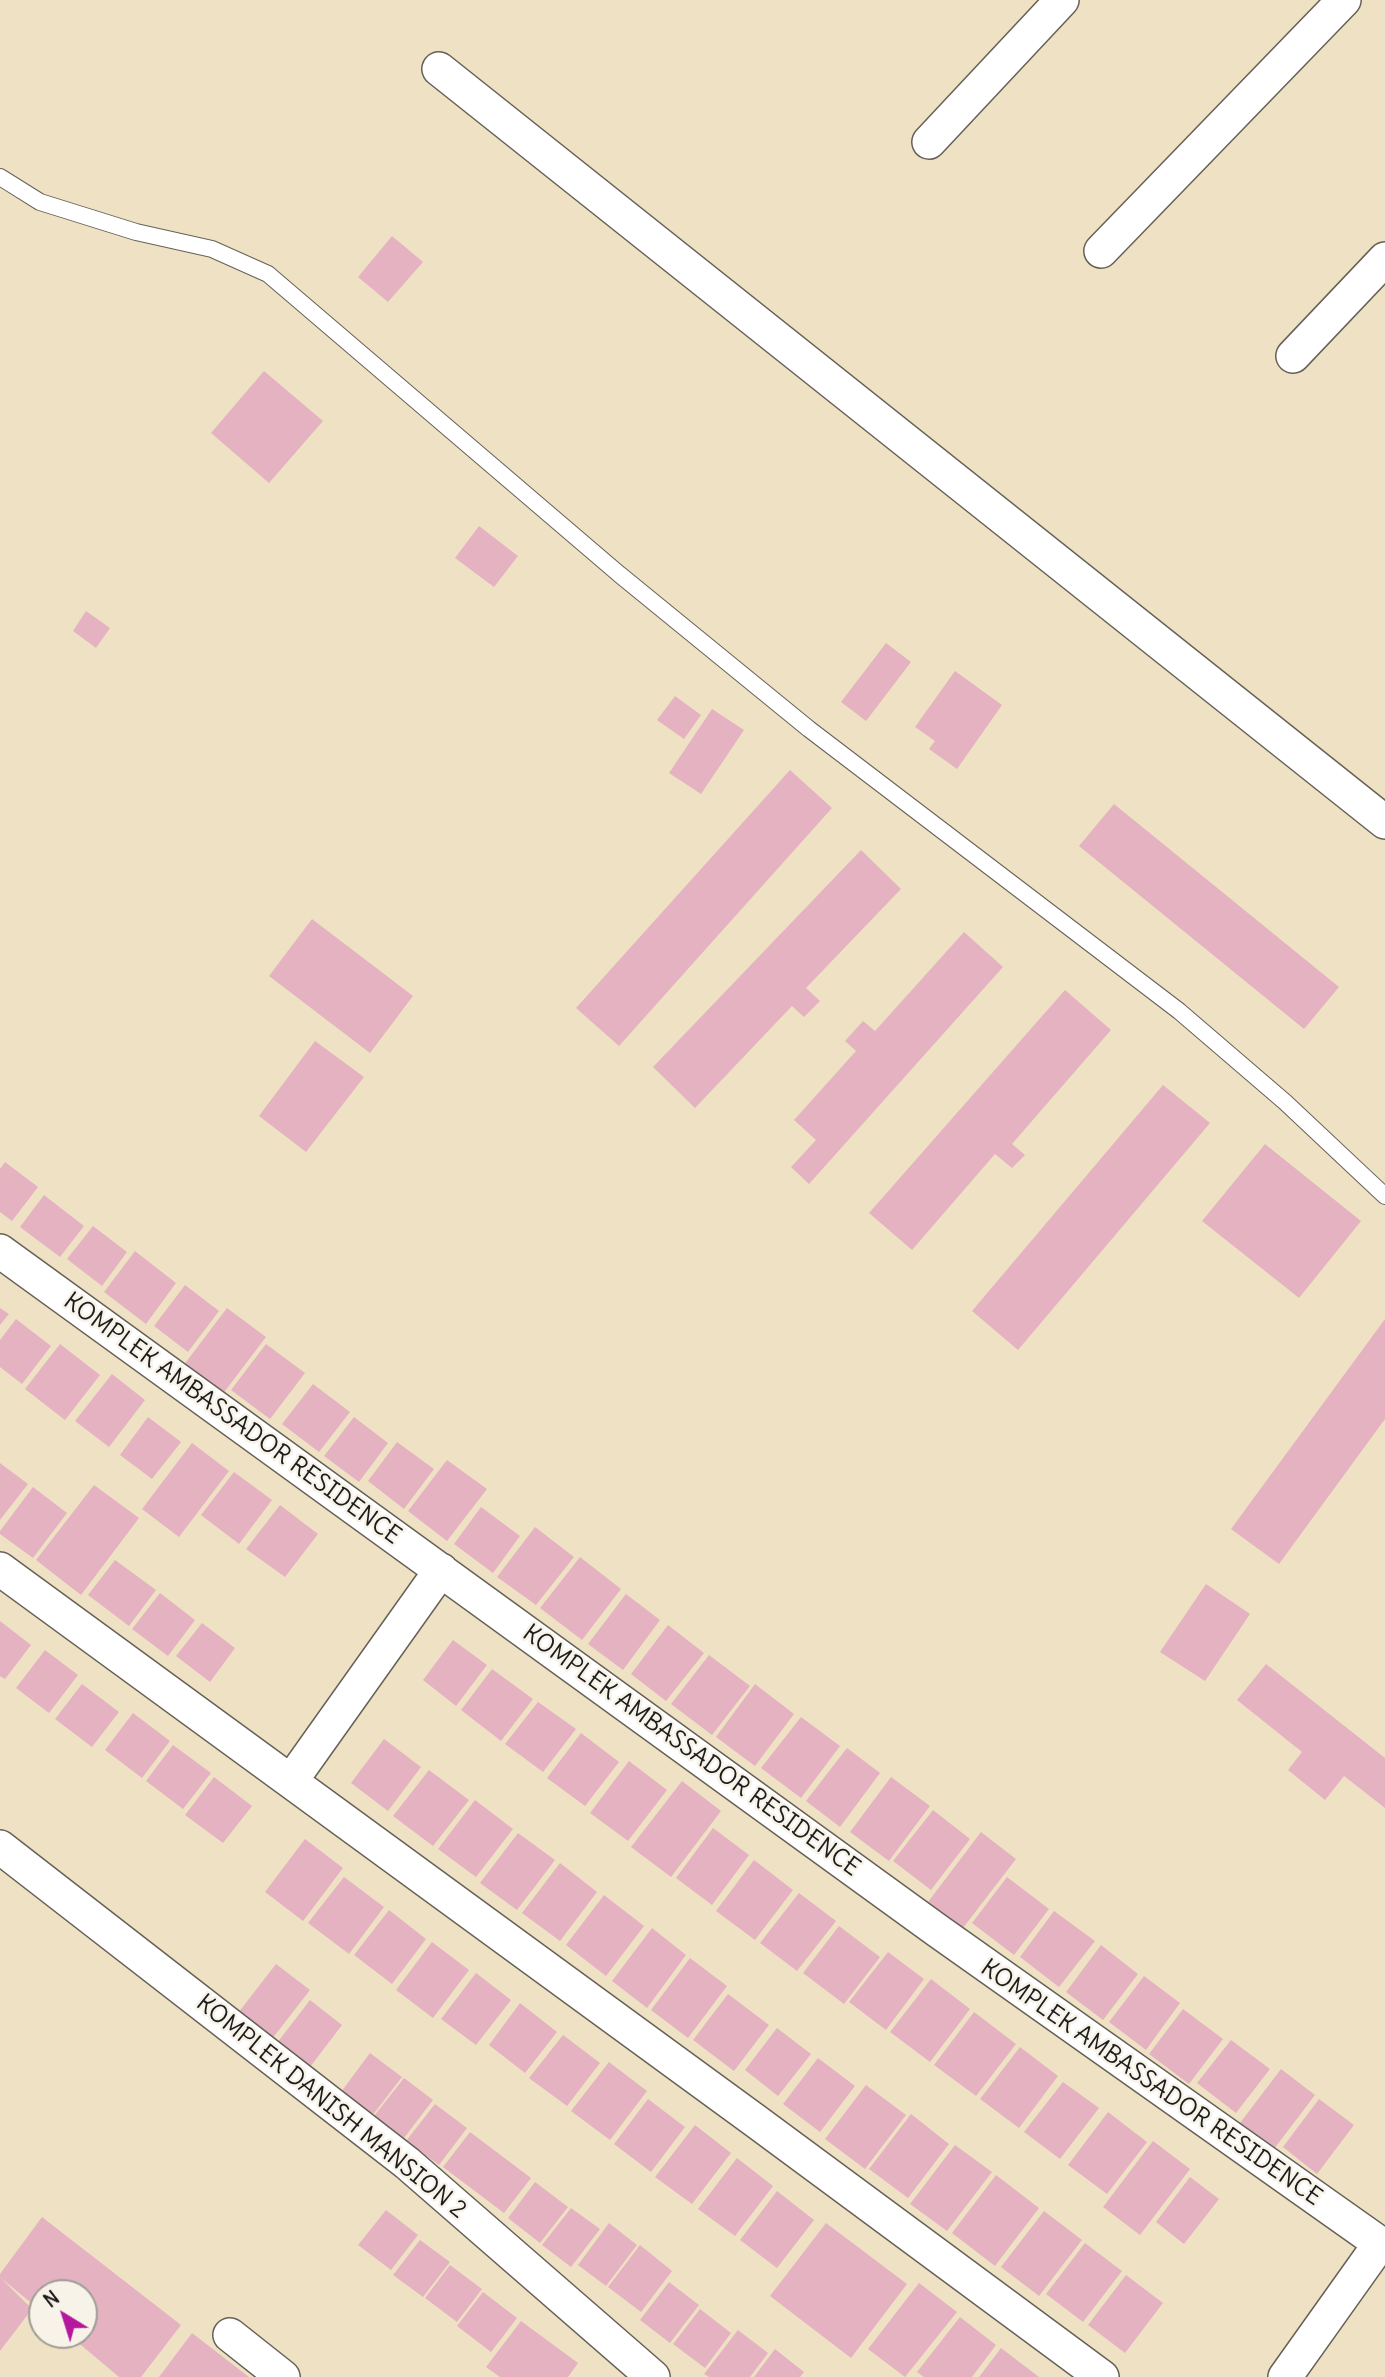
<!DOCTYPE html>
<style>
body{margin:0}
#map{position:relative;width:1385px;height:2377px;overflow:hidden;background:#efe1c4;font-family:Delius,sans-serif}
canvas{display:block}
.north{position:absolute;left:28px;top:2279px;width:70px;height:70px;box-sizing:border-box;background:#f7f3e8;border:2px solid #9f9d96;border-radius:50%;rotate:322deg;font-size:19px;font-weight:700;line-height:28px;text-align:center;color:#1c1c1c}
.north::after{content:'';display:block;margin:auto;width:24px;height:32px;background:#b5179e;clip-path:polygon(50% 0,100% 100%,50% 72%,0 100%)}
</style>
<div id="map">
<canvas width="1385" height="2377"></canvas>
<div class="north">N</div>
</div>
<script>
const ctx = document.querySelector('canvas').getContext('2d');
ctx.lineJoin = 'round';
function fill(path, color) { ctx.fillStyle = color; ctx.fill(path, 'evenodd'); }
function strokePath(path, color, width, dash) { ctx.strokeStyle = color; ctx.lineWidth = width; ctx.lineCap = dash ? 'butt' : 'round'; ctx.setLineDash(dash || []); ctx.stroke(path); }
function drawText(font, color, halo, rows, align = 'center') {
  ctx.font = font + ' Delius,sans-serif'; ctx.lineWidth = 5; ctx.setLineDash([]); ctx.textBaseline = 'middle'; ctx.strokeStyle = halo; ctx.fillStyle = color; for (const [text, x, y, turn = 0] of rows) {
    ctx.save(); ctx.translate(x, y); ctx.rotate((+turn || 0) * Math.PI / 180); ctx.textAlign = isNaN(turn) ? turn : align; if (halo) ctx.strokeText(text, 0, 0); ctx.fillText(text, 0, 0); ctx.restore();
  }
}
const building = new Path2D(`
 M 392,236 L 423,262 L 388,302 L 358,277 Z
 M 264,371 L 323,421 L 269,483 L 211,433 Z
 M 479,526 L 518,556 L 494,587 L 455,558 Z
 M 86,611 L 110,628 L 96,648 L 73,631 Z
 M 886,643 L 911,662 L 866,721 L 841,702 Z
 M 955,671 L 1002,705 L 957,769 L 929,749 L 935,741 L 915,727 Z
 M 675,696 L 701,715 L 684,739 L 657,720 Z
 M 712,709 L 744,730 L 701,794 L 669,773 Z
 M 790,770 L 832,808 L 619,1046 L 576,1008 Z
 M 1114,804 L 1339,987 L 1304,1029 L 1079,846 Z
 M 861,850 L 901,889 L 806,988 L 820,1001 L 804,1017 L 792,1006 L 695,1108 L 653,1067 Z
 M 312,919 L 413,996 L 370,1053 L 269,976 Z
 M 964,932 L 1003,967 L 809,1184 L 791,1167 L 816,1140 L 794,1120 L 856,1051 L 845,1041 L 863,1021 L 875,1031 Z
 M 1065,990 L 1111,1030 L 1012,1144 L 1025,1155 L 1012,1168 L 995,1154 L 912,1250 L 869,1213 Z
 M 315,1041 L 364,1077 L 306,1152 L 259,1116 Z
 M 1163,1085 L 1210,1123 L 1018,1350 L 972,1311 Z
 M 1265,1144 L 1361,1221 L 1299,1298 L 1202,1221 Z
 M 5,1162 L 38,1187 L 12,1221 L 0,1212 L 0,1169 Z
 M 44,1195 L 84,1226 L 60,1257 L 20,1227 Z
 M 93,1226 L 127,1252 L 102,1286 L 67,1259 Z
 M 135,1251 L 176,1283 L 146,1324 L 104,1292 Z
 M 185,1285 L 219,1311 L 188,1352 L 154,1326 Z
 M 0,1308 L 9,1314 L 0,1325 Z
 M 227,1308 L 266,1337 L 222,1395 L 183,1366 Z
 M 16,1319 L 51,1346 L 22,1384 L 0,1367 L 0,1340 Z
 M 1385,1319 L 1385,1419 L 1279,1564 L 1231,1529 Z
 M 60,1344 L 100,1375 L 65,1420 L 25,1389 Z
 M 266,1344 L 305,1373 L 270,1419 L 231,1390 Z
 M 112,1374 L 145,1400 L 109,1447 L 75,1421 Z
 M 313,1384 L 350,1412 L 319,1452 L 282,1424 Z
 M 148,1417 L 181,1442 L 152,1479 L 120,1455 Z
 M 354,1417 L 388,1443 L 359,1482 L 324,1456 Z
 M 397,1442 L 434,1469 L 404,1509 L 368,1481 Z
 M 192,1443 L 229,1471 L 179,1537 L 142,1509 Z
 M 447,1460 L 487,1489 L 447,1541 L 408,1511 Z
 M 0,1463 L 28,1484 L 0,1520 Z
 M 234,1472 L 272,1500 L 239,1544 L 201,1515 Z
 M 94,1485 L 139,1518 L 81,1595 L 36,1560 Z
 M 33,1487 L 67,1513 L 33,1558 L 0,1534 L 0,1531 Z
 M 280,1505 L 318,1534 L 285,1577 L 246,1549 Z
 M 481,1507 L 520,1536 L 493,1573 L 454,1544 Z
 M 535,1527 L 574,1557 L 536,1605 L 497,1577 Z
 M 580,1557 L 621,1589 L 582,1640 L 540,1608 Z
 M 115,1560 L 156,1590 L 129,1626 L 88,1595 Z
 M 1206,1584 L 1250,1614 L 1205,1681 L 1160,1652 Z
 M 160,1593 L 195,1620 L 168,1656 L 132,1629 Z
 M 626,1594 L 660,1620 L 623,1670 L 588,1644 Z
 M 0,1621 L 31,1645 L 5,1679 L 0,1676 Z
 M 202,1623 L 235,1648 L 210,1682 L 176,1656 Z
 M 668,1625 L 704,1653 L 666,1701 L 631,1674 Z
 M 453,1640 L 487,1665 L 456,1706 L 423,1680 Z
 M 45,1650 L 78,1675 L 49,1713 L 16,1688 Z
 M 709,1655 L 750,1686 L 712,1735 L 671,1704 Z
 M 1266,1664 L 1385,1758 L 1385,1808 L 1344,1776 L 1325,1800 L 1288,1770 L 1302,1752 L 1237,1700 Z
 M 492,1669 L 533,1699 L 501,1741 L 461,1710 Z
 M 82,1684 L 119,1712 L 92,1747 L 55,1719 Z
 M 755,1684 L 794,1714 L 755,1766 L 716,1737 Z
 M 538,1702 L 576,1729 L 543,1772 L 505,1744 Z
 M 133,1713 L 170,1741 L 142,1778 L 105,1750 Z
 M 801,1717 L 840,1746 L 801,1798 L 761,1768 Z
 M 581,1733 L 619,1762 L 585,1806 L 547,1778 Z
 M 384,1739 L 421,1767 L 388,1811 L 351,1783 Z
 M 173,1745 L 211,1773 L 183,1809 L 146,1781 Z
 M 847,1748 L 880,1773 L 840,1827 L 806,1801 Z
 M 629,1761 L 667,1790 L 628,1841 L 590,1813 Z
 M 429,1770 L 469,1800 L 433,1846 L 393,1816 Z
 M 214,1777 L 252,1806 L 223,1843 L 185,1815 Z
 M 891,1777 L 930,1806 L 889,1861 L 850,1832 Z
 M 682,1781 L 721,1811 L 671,1877 L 631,1847 Z
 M 475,1800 L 513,1829 L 476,1877 L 438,1849 Z
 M 933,1810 L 970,1839 L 931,1890 L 893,1861 Z
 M 713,1828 L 749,1855 L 712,1905 L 676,1878 Z
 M 981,1832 L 1016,1859 L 963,1928 L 928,1902 Z
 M 518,1833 L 555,1860 L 517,1910 L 480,1883 Z
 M 305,1839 L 343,1868 L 303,1921 L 265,1892 Z
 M 754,1860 L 793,1890 L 755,1940 L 716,1911 Z
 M 560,1863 L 597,1892 L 560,1941 L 522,1913 Z
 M 344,1877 L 384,1907 L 349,1954 L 308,1923 Z
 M 1007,1877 L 1049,1909 L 1014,1955 L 972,1923 Z
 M 799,1893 L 836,1921 L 797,1971 L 760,1943 Z
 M 604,1895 L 644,1926 L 606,1976 L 566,1945 Z
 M 389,1910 L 426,1939 L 392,1984 L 354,1955 Z
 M 1054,1911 L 1095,1941 L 1059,1987 L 1020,1957 Z
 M 839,1926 L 880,1957 L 844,2004 L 803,1973 Z
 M 652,1928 L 686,1955 L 647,2008 L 612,1981 Z
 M 432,1942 L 469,1970 L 433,2018 L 396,1990 Z
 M 1101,1945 L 1138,1974 L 1103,2020 L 1066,1992 Z
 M 888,1952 L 924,1979 L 886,2030 L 849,2002 Z
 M 690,1958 L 727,1986 L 688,2038 L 651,2010 Z
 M 276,1964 L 310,1990 L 272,2039 L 238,2013 Z
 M 476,1973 L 511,2000 L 476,2045 L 441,2019 Z
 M 1144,1976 L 1180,2003 L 1146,2050 L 1109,2022 Z
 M 931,1979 L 970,2009 L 930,2062 L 890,2032 Z
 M 728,1994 L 769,2025 L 734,2071 L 693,2040 Z
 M 310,2000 L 342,2025 L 310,2067 L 277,2043 Z
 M 520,2003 L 557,2032 L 525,2073 L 489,2045 Z
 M 1183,2009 L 1223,2039 L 1189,2084 L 1149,2054 Z
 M 974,2012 L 1016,2044 L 976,2096 L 934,2065 Z
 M 777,2028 L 811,2054 L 778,2096 L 745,2070 Z
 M 563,2035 L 600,2063 L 567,2106 L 529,2078 Z
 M 1231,2040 L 1270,2069 L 1236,2113 L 1197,2083 Z
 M 1020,2047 L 1058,2076 L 1019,2128 L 980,2099 Z
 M 370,2053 L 402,2077 L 372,2116 L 341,2092 Z
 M 818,2058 L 855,2086 L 820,2132 L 783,2104 Z
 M 609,2062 L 647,2091 L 610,2140 L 571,2111 Z
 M 1281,2069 L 1315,2095 L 1274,2149 L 1240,2123 Z
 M 404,2078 L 433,2100 L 404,2138 L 374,2116 Z
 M 1063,2082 L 1099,2108 L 1060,2159 L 1024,2132 Z
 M 866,2085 L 906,2115 L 865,2169 L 825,2139 Z
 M 648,2099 L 685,2127 L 651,2172 L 614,2144 Z
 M 1319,2099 L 1354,2125 L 1317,2174 L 1283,2147 Z
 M 435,2104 L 467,2128 L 439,2165 L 406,2141 Z
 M 1108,2112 L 1147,2142 L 1107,2194 L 1068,2165 Z
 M 911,2114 L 949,2144 L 908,2198 L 869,2169 Z
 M 695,2125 L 731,2153 L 692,2204 L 655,2177 Z
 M 470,2132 L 531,2178 L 504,2213 L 443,2167 Z
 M 1153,2141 L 1190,2169 L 1140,2235 L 1103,2207 Z
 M 955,2145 L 992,2172 L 947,2231 L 910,2204 Z
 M 737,2158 L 773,2186 L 735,2236 L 698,2209 Z
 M 996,2175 L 1039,2208 L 995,2266 L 952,2233 Z
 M 1190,2177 L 1219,2199 L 1184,2244 L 1156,2222 Z
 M 535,2182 L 568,2207 L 540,2243 L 508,2218 Z
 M 777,2191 L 814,2220 L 777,2268 L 740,2240 Z
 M 571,2208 L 600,2229 L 571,2267 L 542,2245 Z
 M 386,2210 L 418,2235 L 391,2270 L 358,2245 Z
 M 1044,2211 L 1082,2240 L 1039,2296 L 1001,2267 Z
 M 42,2217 L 181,2325 L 141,2377 L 119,2377 L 69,2335 L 84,2335 L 84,2293 L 42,2293 L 42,2312 L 1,2278 L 32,2309 L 0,2351 L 0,2274 Z
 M 609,2223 L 637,2245 L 606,2286 L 578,2265 Z
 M 826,2223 L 907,2284 L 851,2358 L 770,2296 Z
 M 420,2240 L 450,2262 L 423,2297 L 393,2275 Z
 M 1085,2243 L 1122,2271 L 1083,2322 L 1046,2294 Z
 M 640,2245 L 672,2271 L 641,2312 L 608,2287 Z
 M 450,2265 L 482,2289 L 457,2322 L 425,2298 Z
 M 1126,2275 L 1163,2303 L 1125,2353 L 1088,2325 Z
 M 669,2282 L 699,2305 L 670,2343 L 640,2320 Z
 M 919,2283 L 957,2312 L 905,2377 L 868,2349 Z
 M 483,2292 L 517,2318 L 491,2352 L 457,2326 Z
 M 700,2309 L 731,2333 L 705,2368 L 673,2344 Z
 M 960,2317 L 996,2345 L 972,2377 L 924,2377 L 917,2372 Z
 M 521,2321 L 578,2363 L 568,2377 L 500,2377 L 486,2367 Z
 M 738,2330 L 768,2353 L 750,2377 L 709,2377 L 704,2374 Z
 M 192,2333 L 249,2377 L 159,2377 Z
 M 1001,2348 L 1039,2377 L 979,2377 Z
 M 775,2349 L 804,2372 L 800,2377 L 754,2377 Z`);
const service = new Path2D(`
 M 0,177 L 40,202 L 136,232 L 212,249 L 268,274 L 619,574 L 809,729 L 1179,1011 L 1285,1102 L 1385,1196`);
const minor = new Path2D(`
 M 439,69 L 1385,822
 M 929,142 L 1062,0
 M 1101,251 L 1344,0
 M 1293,356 L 1385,259
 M 0,1251 L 938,1931 L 1385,2247
 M 0,1569 L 757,2122 L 1102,2377
 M 291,1781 L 441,1570
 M 0,1847 L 407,2163 L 653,2377
 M 230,2335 L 283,2377
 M 1285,2377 L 1379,2245`);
const streetNames = [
 ["KOMPLEK AMBASSADOR RESIDENCE",232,1419,36],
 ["KOMPLEK AMBASSADOR RESIDENCE",691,1751,36],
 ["KOMPLEK AMBASSADOR RESIDENCE",1151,2083,35],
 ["KOMPLEK DANISH MANSION 2",331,2107,39]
];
fill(building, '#e5b2c2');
strokePath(service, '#666157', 18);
strokePath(minor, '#666157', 36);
strokePath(service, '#fff', 16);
strokePath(minor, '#fff', 33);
drawText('24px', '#1c1c1c', '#f7f3e8', streetNames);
</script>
